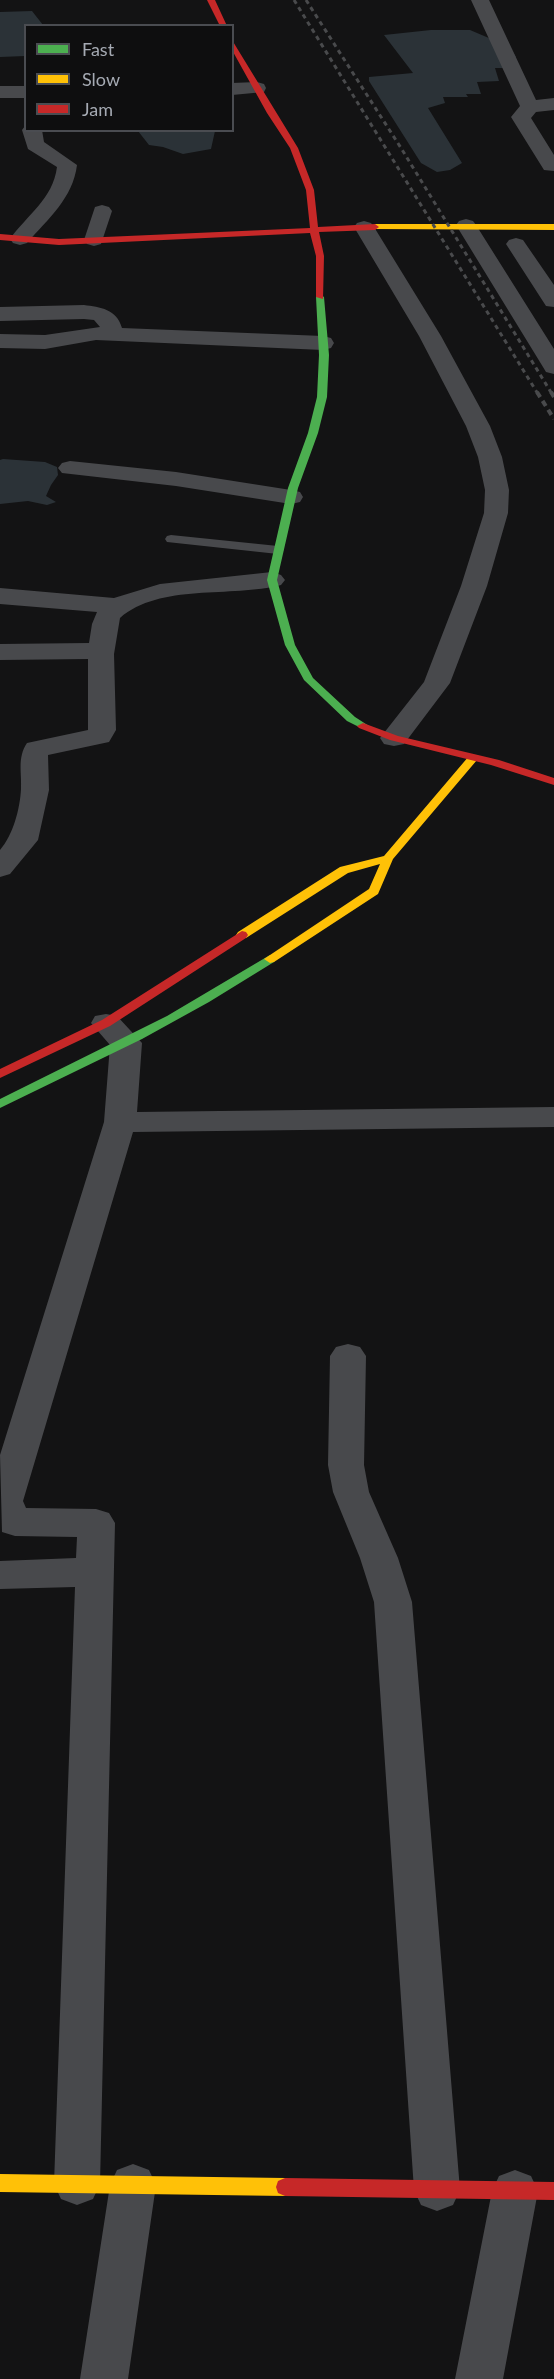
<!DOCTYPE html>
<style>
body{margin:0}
#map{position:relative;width:554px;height:2379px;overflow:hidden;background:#131314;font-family:Lato,sans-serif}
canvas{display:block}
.legend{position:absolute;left:24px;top:24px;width:210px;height:108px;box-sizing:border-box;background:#0e0e0f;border:2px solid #4a4c51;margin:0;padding:8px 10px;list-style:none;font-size:18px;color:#a5aab3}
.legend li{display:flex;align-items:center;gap:12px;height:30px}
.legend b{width:30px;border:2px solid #4a4c51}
</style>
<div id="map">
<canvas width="554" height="2379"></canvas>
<ul class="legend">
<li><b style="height:8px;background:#4caf50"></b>Fast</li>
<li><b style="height:8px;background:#ffc107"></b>Slow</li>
<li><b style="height:8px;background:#c62828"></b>Jam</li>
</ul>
</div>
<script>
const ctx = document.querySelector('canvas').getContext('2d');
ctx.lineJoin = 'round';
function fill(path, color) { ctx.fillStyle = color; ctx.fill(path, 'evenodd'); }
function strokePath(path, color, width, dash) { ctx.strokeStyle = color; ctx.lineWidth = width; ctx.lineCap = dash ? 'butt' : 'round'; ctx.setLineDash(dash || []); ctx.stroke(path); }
const water = new Path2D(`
 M 32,11 L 43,25 L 26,26 L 25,56 L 0,57 L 0,12 Z
 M 431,30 L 470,30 L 510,47 L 516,57 L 501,58 L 504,68 L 495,68 L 499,81 L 477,82 L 481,94 L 466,94 L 468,97 L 443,97 L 445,103 L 428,108 L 462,163 L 450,170 L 437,172 L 421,163 L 369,81 L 369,77 L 413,73 L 384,35 Z
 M 138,131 L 215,131 L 211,149 L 183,154 L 163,147 L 149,145 Z
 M 3,459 L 45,462 L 57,467 L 58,475 L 51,485 L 46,496 L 56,502 L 47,505 L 28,501 L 0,504 L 0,460 Z`);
const lane = new Path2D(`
 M 171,535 L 278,546 L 284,550 L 278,554 L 167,542 L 165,539 L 167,536 Z`);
const street = new Path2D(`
 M 471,0 L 489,0 L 536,100 L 554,98 L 554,110 L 536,112 L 531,118 L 554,155 L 554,171 L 544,170 L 511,117 L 520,106 Z
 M 257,82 L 264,84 L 266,88 L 264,92 L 232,95 L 232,83 Z
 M 0,86 L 26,86 L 26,98 L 0,98 Z
 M 25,126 L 26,130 L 42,130 L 44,142 L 77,165 C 73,198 48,219 27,243 L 20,245 L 13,243 L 10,239 C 27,215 53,199 57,167 L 28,149 L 22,130 Z
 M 102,205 L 109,207 L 112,211 L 101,244 L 94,246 L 87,244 L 84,240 L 95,207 Z
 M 466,219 L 473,221 L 476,225 L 554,349 L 554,374 L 546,372 L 543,367 L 456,225 L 459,221 Z
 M 364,221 L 371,223 L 374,227 L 441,336 L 490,426 L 502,457 L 509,490 L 508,513 L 487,586 L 450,683 L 404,744 L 394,746 L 384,744 L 380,738 L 424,682 L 461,586 L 484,513 L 485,490 L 478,457 L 466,426 L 419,336 L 354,227 L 357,223 Z
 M 516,238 L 523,240 L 554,285 L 554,307 L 546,306 L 506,244 L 509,240 Z
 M 84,305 C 100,307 117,309 122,328 L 323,336 L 331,338 L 334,343 L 331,348 L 323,350 L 96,340 L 45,349 L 0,348 L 0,334 L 45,335 L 100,327 L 94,320 L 84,319 L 0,321 L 0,307 Z
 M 70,461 L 176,472 L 291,490 L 300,492 L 303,497 L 300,502 L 291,504 L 176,486 L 62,473 L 58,468 L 62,463 Z
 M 272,572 L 281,575 L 285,580 L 281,585 C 231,598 160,583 120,618 L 114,654 L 116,730 L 109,742 L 48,755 L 49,790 L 38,840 L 10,874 L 0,877 L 0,850 C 13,835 20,809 21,789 C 22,772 17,758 27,743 L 88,730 L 88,659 L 0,660 L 0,644 L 89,643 L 92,624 L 97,612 L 0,604 L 0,588 L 114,598 L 160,584 Z
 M 106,1014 L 117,1016 L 142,1043 L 137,1112 L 554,1107 L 554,1127 L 133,1132 L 23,1501 L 26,1508 L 96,1509 L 109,1513 L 115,1523 L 100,2184 L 93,2199 L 77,2205 L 61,2199 L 54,2184 L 75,1587 L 0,1589 L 0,1561 L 76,1558 L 77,1537 L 15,1536 L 2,1532 L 0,1455 L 104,1122 L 110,1045 L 91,1023 L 95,1016 Z
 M 348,1344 L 360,1347 L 366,1356 L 364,1465 L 369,1492 L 398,1558 L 412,1602 L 460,2190 L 453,2205 L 437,2211 L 421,2205 L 414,2190 L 374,1602 L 360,1558 L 333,1492 L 328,1465 L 330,1356 L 336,1347 Z
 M 133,2164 L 149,2170 L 156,2185 L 128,2379 L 80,2379 L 110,2185 L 117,2170 Z
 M 515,2170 L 531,2176 L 538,2191 L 503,2379 L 455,2379 L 492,2191 L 499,2176 Z`);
const fast = new Path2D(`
 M 320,294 L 324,297 L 329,355 L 327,397 L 318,433 L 298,488 L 277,580 L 295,645 L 313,678 L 355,717 L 369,726 L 363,729 L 347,721 L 304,680 L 285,645 L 267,580 L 288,488 L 308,433 L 317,397 L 319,355 L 316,297 Z
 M 270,955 L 276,959 L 274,962 L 209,1002 L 142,1039 L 0,1108 L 0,1099 L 167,1016 Z`);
const slow = new Path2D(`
 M 375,224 L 554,224 L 554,230 L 372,229 L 371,227 Z
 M 473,755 L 479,758 L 477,760 L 393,859 L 378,894 L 274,962 L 270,963 L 264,959 L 369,889 L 380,864 L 348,873 L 246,938 L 238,938 L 236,935 L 238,932 L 340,867 L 384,856 L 469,756 Z
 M 0,2174 L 285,2178 L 292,2181 L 294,2187 L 292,2193 L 285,2196 L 0,2192 Z`);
const jam = new Path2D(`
 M 207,0 L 215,0 L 227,26 L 220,26 Z
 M 232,40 L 298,148 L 314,190 L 318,227 L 375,224 L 379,227 L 375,230 L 319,232 L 324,256 L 323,299 L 316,297 L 316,256 L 310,233 L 59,245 L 0,240 L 0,234 L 59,239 L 310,228 L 306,190 L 290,148 L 267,113 L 232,50 Z
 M 363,723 L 398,736 L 499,760 L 554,778 L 554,785 L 491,765 L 390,740 L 359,728 L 357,726 Z
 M 242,931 L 246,932 L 248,935 L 246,938 L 110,1026 L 0,1078 L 0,1069 L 102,1020 Z
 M 285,2178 L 554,2182 L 554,2200 L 285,2196 L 278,2193 L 276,2187 L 278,2181 Z`);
const railFar1 = new Path2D(`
 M 294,0 L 538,394
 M 306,0 L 401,148 L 552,394`);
const rail = new Path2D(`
 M 537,392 L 554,419
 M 551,392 L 554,397`);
fill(water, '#2b3237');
fill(lane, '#48494c');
fill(street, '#48494c');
fill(fast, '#4caf50');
fill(slow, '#ffc107');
fill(jam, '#c62828');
strokePath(railFar1, '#494a4c', 3, [4.5, 4]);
strokePath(rail, '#494a4c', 4, [6, 4.5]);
</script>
